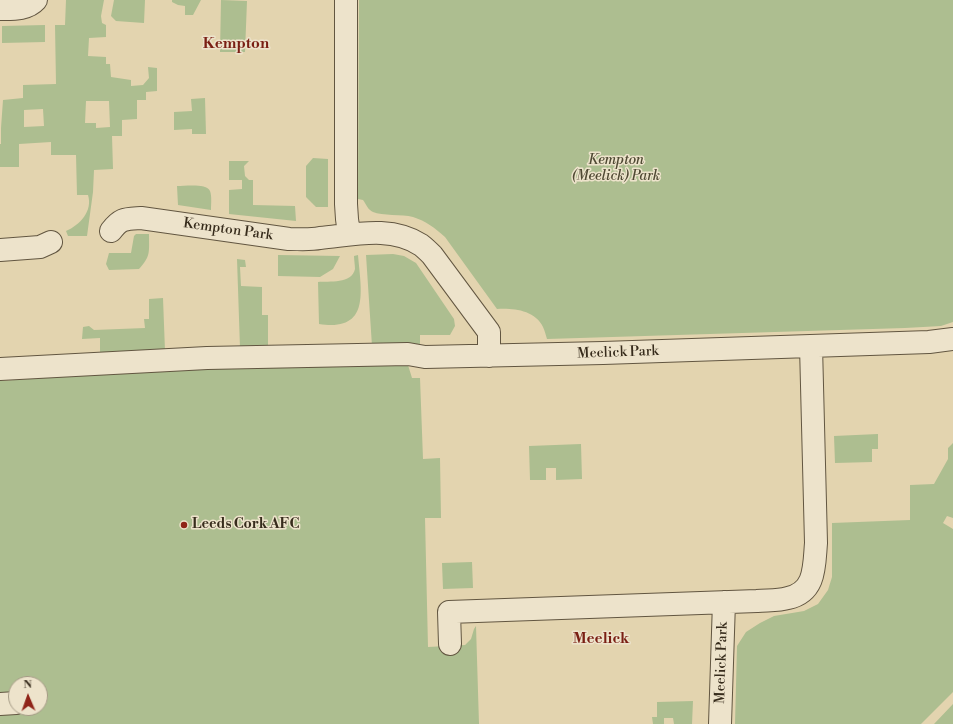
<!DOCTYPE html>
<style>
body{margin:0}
#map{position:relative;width:953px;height:724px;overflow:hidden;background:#e3d4af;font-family:"Libre Bodoni",serif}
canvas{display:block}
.north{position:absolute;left:8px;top:676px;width:40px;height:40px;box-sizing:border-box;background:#ede3cb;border:1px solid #a49a85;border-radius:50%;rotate:358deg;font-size:11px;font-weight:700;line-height:16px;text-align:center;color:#372c1c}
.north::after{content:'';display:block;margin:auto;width:14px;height:18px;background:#8f2418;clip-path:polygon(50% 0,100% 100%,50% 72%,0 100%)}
</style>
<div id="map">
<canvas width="953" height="724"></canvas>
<div class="north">N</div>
</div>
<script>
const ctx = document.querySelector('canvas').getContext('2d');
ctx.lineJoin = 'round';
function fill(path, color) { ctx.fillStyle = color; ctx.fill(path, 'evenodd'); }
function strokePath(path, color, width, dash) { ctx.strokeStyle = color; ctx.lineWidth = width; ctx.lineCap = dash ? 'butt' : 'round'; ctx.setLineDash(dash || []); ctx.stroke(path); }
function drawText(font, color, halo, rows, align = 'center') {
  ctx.font = font + ' "Libre Bodoni",serif'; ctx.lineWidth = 3; ctx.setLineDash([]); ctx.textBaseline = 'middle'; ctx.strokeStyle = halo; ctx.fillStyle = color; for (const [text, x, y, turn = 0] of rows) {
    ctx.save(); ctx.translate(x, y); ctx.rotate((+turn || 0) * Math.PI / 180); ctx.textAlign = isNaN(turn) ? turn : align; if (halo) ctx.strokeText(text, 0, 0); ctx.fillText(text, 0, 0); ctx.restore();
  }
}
const green = new Path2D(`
 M 66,0 L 104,0 L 101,16 L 102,23 L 106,25 L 106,37 L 89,38 L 88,56 L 106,57 L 106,64 L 110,64 L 111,77 L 131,80 L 131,86 L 143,85 L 149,78 L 148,67 L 157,68 L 157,91 L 146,92 L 146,100 L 137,100 L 137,119 L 122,120 L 122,136 L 112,136 L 113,169 L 94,170 L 93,192 L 87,236 L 68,236 L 66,231 C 80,225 93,211 88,195 L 77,195 L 76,155 L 51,155 L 51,142 L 19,144 L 19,167 L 0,167 L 0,144 L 1,144 L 1,128 L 3,100 L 23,98 L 23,85 L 56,84 L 55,25 L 65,25 ZM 86,101 L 109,101 L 110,127 L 96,128 L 96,123 L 85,123 ZM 43,109 L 44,126 L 24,127 L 24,110 Z
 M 114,0 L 145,0 L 144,23 L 116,21 L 111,16 Z
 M 172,0 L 201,0 L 193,15 L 185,15 L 185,6 L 178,5 L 172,2 Z
 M 221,0 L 247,1 L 245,52 L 220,52 Z
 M 359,0 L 953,0 L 953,322 L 941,326 L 905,328 L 547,339 C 546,336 545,331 543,327 C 535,310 513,308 497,309 L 445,237 C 435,228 426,221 413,217 C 402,214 382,216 373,212 C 368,210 366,204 363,200 L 358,199 Z
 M 45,25 L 45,42 L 2,43 L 2,26 Z
 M 205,98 L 206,134 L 192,134 L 192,129 L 174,130 L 174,112 L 192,111 L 191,99 Z
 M 313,158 L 328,159 L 328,207 L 316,207 L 306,197 L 306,166 Z
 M 229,161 L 249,161 L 244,166 L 245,176 L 249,180 L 253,180 L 253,205 L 295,206 L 296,221 L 229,214 L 229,190 L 242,189 L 242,180 L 229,180 Z
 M 177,186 C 185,186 207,183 210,191 C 212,196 211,205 211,210 L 178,205 Z
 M 136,234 L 149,234 C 149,252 151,256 139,269 L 109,270 L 106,264 L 109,253 L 131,253 L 134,236 Z
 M 393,254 L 404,256 L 416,263 L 454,319 L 455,326 L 450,335 L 420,335 L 420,345 L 372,346 L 366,255 Z
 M 278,255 L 340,256 L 333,269 L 320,277 L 278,276 Z
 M 358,255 C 361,291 371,332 319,324 L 318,282 C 329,281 352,284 355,269 C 355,265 354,259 354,256 Z
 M 237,259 L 245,260 L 246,267 L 240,267 L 241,286 L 262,287 L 262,315 L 268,315 L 268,348 L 240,348 Z
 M 163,298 L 165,351 L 100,355 L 100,338 L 82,339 L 83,327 L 89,326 L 94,330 L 145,328 L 144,319 L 149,319 L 149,299 Z
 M 408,365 L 412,378 L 420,378 L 423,459 L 440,458 L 441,518 L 425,518 L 428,647 L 465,645 L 471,639 L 474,629 L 476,626 L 479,724 L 0,724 L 0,381 L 128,372 L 204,369 ZM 16,684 L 40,684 L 40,708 L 16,708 Z
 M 878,434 L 878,449 L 872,449 L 872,462 L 835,463 L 834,436 Z
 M 953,443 L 953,518 L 947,516 L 943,523 L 953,529 L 953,692 L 921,724 L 735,724 L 737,646 L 746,632 L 760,623 L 774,616 L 804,611 L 818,604 L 828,590 L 832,577 L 832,523 L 910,520 L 910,485 L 934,484 L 948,459 L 948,448 Z
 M 581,444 L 582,479 L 556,480 L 556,468 L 546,468 L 546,480 L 530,480 L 529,446 Z
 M 472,562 L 473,588 L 443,589 L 442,563 Z
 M 693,701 L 692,724 L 674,724 L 673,718 L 664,718 L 664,724 L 653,724 L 652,717 L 657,717 L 657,702 Z
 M 953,704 L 953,724 L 934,724 Z`);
const minor = new Path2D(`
 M 346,0 L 346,204 L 347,219 L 349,234
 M 0,9 C 13,9 27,10 36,0
 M 111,231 C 121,218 125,219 141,218 L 289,239 C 300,239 310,240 320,238 C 353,235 391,225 421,245 C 425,248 429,252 432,255 L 489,332 L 489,356
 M 0,250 L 40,247 L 51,242
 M 0,369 L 207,358 L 408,354 L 425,357 L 603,353 L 929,342 L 953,339
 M 450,644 L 449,612 L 757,601 C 767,600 778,601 788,598 C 816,592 814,566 816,543 L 811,346
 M 0,704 L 16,703
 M 720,724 L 724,602`);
const markers = [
 [184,525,4,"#8f2418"]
];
const parkNames = [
 ["Kempton",616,161],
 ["(Meelick) Park",616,177]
];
const streetNames = [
 ["Kempton Park",228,230,8],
 ["Meelick Park",618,353,-2],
 ["Meelick Park",722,663,-88]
];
const poiNames = [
 ["Leeds Cork AFC",192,525]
];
const neighbourhoodNames = [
 ["Kempton",236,44],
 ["Meelick",601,639]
];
fill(green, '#adbe90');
strokePath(minor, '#625641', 24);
strokePath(minor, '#ede3cb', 22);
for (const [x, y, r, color] of markers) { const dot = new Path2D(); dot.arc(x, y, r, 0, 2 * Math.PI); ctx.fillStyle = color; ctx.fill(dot); strokePath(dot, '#ede3cb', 1.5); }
drawText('italic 14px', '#4f4933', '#ede3cb', parkNames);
drawText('14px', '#372c1c', '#ede3cb', streetNames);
drawText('bold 14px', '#372c1c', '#ede3cb', poiNames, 'left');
drawText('bold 15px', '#7a1f14', '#ede3cb', neighbourhoodNames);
</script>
